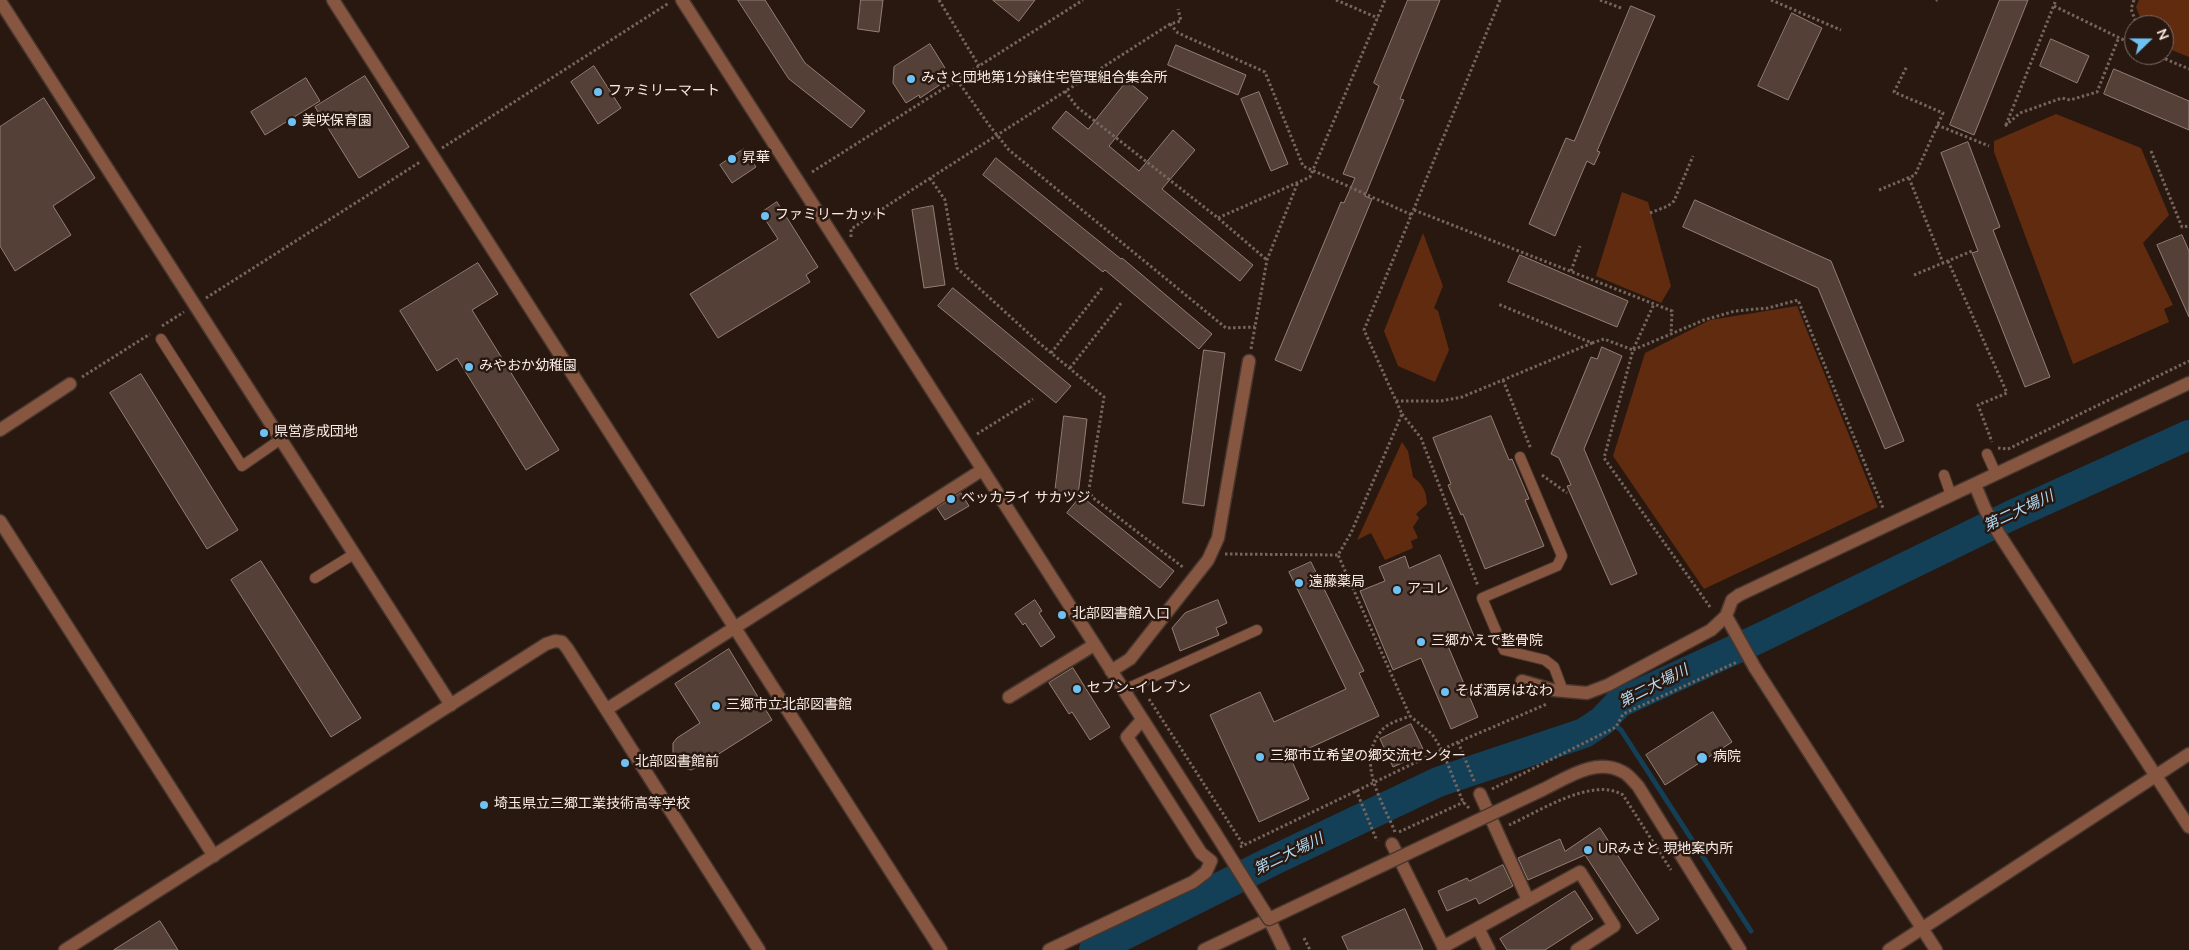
<!DOCTYPE html>
<meta charset="utf-8">
<style>
body{margin:0}
#map{position:relative;width:2189px;height:950px;overflow:hidden;background:#291810;font-family:"Nunito Sans",sans-serif}
canvas{display:block}
.north{position:absolute;left:2124px;top:15px;width:50px;height:50px;box-sizing:border-box;background:#291810;border:1px solid #7c6d66;border-radius:50%;rotate:68deg;font-size:14px;font-weight:700;line-height:20px;text-align:center;color:#f9ece6}
.north::after{content:'';display:block;margin:auto;width:18px;height:22px;background:#6ec2f3;clip-path:polygon(50% 0,100% 100%,50% 72%,0 100%)}
</style>
<div id="map">
<canvas width="2189" height="950"></canvas>
<div class="north">N</div>
</div>
<script>
const ctx = document.querySelector('canvas').getContext('2d');
ctx.lineJoin = 'round';
function fill(path, color) { ctx.fillStyle = color; ctx.fill(path, 'evenodd'); }
function strokePath(path, color, width, dash) { ctx.strokeStyle = color; ctx.lineWidth = width; ctx.lineCap = dash ? 'butt' : 'round'; ctx.setLineDash(dash || []); ctx.stroke(path); }
function drawText(font, color, halo, rows, align = 'center') {
  ctx.font = font + ' "Nunito Sans","Noto Sans JP",sans-serif'; ctx.lineWidth = 5; ctx.setLineDash([]); ctx.textBaseline = 'middle'; ctx.strokeStyle = halo; ctx.fillStyle = color; for (const [text, x, y, turn = 0] of rows) {
    ctx.save(); ctx.translate(x, y); ctx.rotate((+turn || 0) * Math.PI / 180); ctx.textAlign = isNaN(turn) ? turn : align; if (halo) ctx.strokeText(text, 0, 0); ctx.fillText(text, 0, 0); ctx.restore();
  }
}
const green = new Path2D(`
 M 2139,0 L 2189,0 L 2189,57 L 2164,47 L 2164,25 L 2143,25 L 2136,7 Z
 M 2056,114 L 2141,148 L 2169,215 L 2143,243 L 2173,305 L 2164,309 L 2169,322 L 2073,364 L 1994,152 L 1994,141 Z
 M 1622,192 L 1648,202 L 1671,286 L 1661,303 L 1596,276 Z
 M 1423,233 L 1443,286 L 1434,308 L 1438,311 L 1449,350 L 1435,382 L 1398,366 L 1384,331 Z
 M 1797,306 L 1878,507 L 1704,589 L 1613,456 L 1645,353 L 1710,320 Z
 M 1402,442 L 1408,451 L 1413,477 C 1424,485 1426,492 1427,504 L 1416,514 L 1419,518 L 1413,527 L 1418,538 L 1411,541 L 1413,548 L 1385,560 L 1371,533 L 1357,540 Z`);
const stream = new Path2D(`
 M 1605,717 L 1621,730 L 1751,931`);
const river = new Path2D(`
 M 1094,950 L 1274,860 L 1438,782 L 1584,733 L 1602,721 L 1619,703 L 1762,637 L 2012,515 L 2189,435`);
const building = new Path2D(`
 M 738,0 L 765,0 L 805,63 L 865,111 L 851,128 L 789,79 Z
 M 861,0 L 883,0 L 879,32 L 858,29 Z
 M 993,0 L 1035,0 L 1019,21 Z
 M 1408,0 L 1440,0 L 1400,99 L 1404,100 L 1365,196 L 1372,199 L 1301,371 L 1275,360 L 1341,202 L 1344,203 L 1355,178 L 1343,174 L 1379,86 L 1374,83 Z
 M 2000,0 L 2028,0 L 1974,135 L 1950,125 Z
 M 1631,6 L 1655,16 L 1597,151 L 1600,152 L 1594,165 L 1587,161 L 1555,236 L 1529,224 L 1566,138 L 1574,141 Z
 M 1792,13 L 1822,28 L 1788,100 L 1758,86 Z
 M 2051,39 L 2089,56 L 2077,83 L 2040,66 Z
 M 930,44 L 945,68 L 938,73 L 944,82 L 920,98 L 919,95 L 906,103 L 893,83 L 894,67 Z
 M 1176,45 L 1246,75 L 1238,95 L 1168,65 Z
 M 594,66 L 621,108 L 598,124 L 571,82 Z
 M 2114,69 L 2189,101 L 2189,130 L 2104,94 Z
 M 365,76 L 409,147 L 359,178 L 315,107 Z
 M 306,78 L 320,101 L 265,135 L 251,112 Z
 M 1127,81 L 1148,98 L 1109,146 L 1139,171 L 1173,130 L 1195,150 L 1162,189 L 1253,265 L 1240,281 L 1052,128 L 1066,111 L 1088,129 Z
 M 1259,92 L 1288,164 L 1271,171 L 1241,99 Z
 M 44,98 L 95,178 L 53,206 L 71,235 L 15,271 L 0,246 L 0,127 Z
 M 1968,142 L 2000,227 L 1993,230 L 2050,377 L 2025,387 L 1972,253 L 1978,251 L 1941,153 Z
 M 744,149 L 756,167 L 732,183 L 720,165 Z
 M 996,158 L 1121,259 L 1122,258 L 1212,334 L 1199,349 L 1105,270 L 1103,272 L 983,175 Z
 M 1695,200 L 1831,261 L 1904,441 L 1885,449 L 1818,288 L 1683,227 Z
 M 777,202 L 818,267 L 806,275 L 810,282 L 718,338 L 690,294 L 778,239 L 761,213 Z
 M 933,206 L 945,285 L 924,288 L 912,210 Z
 M 2182,235 L 2189,251 L 2189,317 L 2157,245 Z
 M 1520,255 L 1628,301 L 1617,327 L 1508,282 Z
 M 478,263 L 498,294 L 472,310 L 559,450 L 526,470 L 457,358 L 437,371 L 400,311 Z
 M 953,288 L 1071,386 L 1056,403 L 938,306 Z
 M 1602,347 L 1622,356 L 1584,449 L 1637,574 L 1611,585 L 1567,486 L 1571,485 L 1559,458 L 1551,454 L 1591,357 L 1597,359 Z
 M 1204,350 L 1225,353 L 1204,506 L 1183,503 Z
 M 141,374 L 238,530 L 207,549 L 110,393 Z
 M 1064,416 L 1087,419 L 1078,496 L 1055,493 Z
 M 1491,416 L 1509,460 L 1512,459 L 1529,499 L 1525,500 L 1544,546 L 1485,569 L 1463,514 L 1461,515 L 1448,485 L 1451,484 L 1433,438 Z
 M 961,493 L 969,506 L 945,520 L 937,508 Z
 M 1081,496 L 1174,571 L 1160,588 L 1067,513 Z
 M 1440,555 L 1474,636 L 1448,646 L 1478,717 L 1451,729 L 1421,658 L 1393,670 L 1360,591 L 1385,581 L 1379,567 L 1405,556 L 1409,568 Z
 M 261,561 L 361,718 L 331,737 L 231,580 Z
 M 1311,562 L 1364,671 L 1359,673 L 1379,716 L 1290,757 L 1309,799 L 1259,822 L 1210,715 L 1260,692 L 1274,722 L 1346,689 L 1289,572 Z
 M 1035,600 L 1042,611 L 1039,613 L 1055,637 L 1041,647 L 1025,623 L 1023,625 L 1015,614 Z
 M 1218,600 L 1227,623 L 1216,628 L 1219,635 L 1180,651 L 1172,628 L 1185,613 Z
 M 729,649 L 772,720 L 703,764 L 691,770 L 684,768 L 676,763 L 673,757 L 673,743 L 677,738 L 700,723 L 675,684 Z
 M 1073,668 L 1110,727 L 1090,740 L 1072,712 L 1069,714 L 1049,683 Z
 M 1713,712 L 1732,742 L 1665,785 L 1646,755 Z
 M 1411,724 L 1423,749 L 1409,755 L 1411,759 L 1393,767 L 1380,739 Z
 M 1600,828 L 1659,919 L 1637,934 L 1585,855 L 1528,880 L 1518,858 L 1560,839 L 1565,851 Z
 M 1503,865 L 1513,886 L 1479,904 L 1476,898 L 1447,911 L 1438,891 L 1467,878 L 1469,881 Z
 M 1575,891 L 1593,919 L 1545,950 L 1507,950 L 1500,939 Z
 M 1405,909 L 1423,950 L 1348,950 L 1342,937 Z
 M 160,921 L 178,950 L 114,950 Z`);
const path = new Path2D(`
 M 939,0 L 979,66
 M 1336,0 L 1378,18
 M 1600,0 L 1621,8
 M 1771,0 L 1841,30
 M 2134,0 L 2131,9 L 2137,25
 M 1936,1 L 1937,0
 M 2054,6 L 2134,45
 M 1170,24 L 1178,33 L 1265,72 L 1303,166 L 1412,215
 M 2156,55 L 2189,69
 M 957,80 L 989,125 L 1009,150 L 1226,328 L 1255,327
 M 1065,91 L 1077,107 L 1218,218 L 1267,260
 M 1937,125 L 1989,146
 M 2006,125 L 2056,0
 M 2005,126 L 2020,113 L 2062,98 L 2070,100 L 2097,92 L 2119,37
 M 442,148 L 669,3
 M 2151,151 L 2182,227 L 2189,226
 M 812,172 L 1083,0
 M 930,178 L 945,200 L 957,268 L 1038,342 L 1104,397 L 1089,489 L 1092,497 L 1184,568
 M 1909,178 L 1943,263
 M 1879,190 L 1915,175 L 1943,113 L 1894,92 L 1907,66
 M 1414,210 L 1672,311 L 1671,334
 M 1650,213 L 1668,206 L 1674,201 L 1693,156
 M 1218,218 L 1310,177 L 1385,0
 M 851,237 L 851,229 L 1170,24 L 1181,21 L 1178,9
 M 1948,261 L 2007,393 L 1978,405 L 1992,442
 M 1571,271 L 1580,246
 M 1914,275 L 1972,251
 M 206,298 L 420,162
 M 162,326 L 184,312
 M 1592,343 L 1604,339 L 1633,350 L 1654,304
 M 1251,349 L 1267,260 L 1298,182
 M 1051,353 L 1102,288
 M 1070,368 L 1122,302
 M 82,377 L 150,334
 M 1503,380 L 1531,449
 M 1396,401 L 1441,401 L 1462,397 L 1592,343 L 1498,304
 M 1402,414 L 1421,438 L 1478,586
 M 977,434 L 1033,399
 M 1998,448 L 2008,449 L 2189,361
 M 1542,475 L 1567,493
 M 1225,554 L 1338,555
 M 1710,607 L 1604,458 L 1633,350 L 1704,320 L 1735,311 L 1768,308 L 1798,300 L 1883,508
 M 1149,699 L 1244,846
 M 1458,742 L 1475,783
 M 1492,789 L 1616,727 L 1623,714 L 1737,662
 M 1356,790 L 1377,841
 M 1469,808 L 1463,802 L 1442,750 L 1432,734 L 1410,716 L 1338,555 L 1351,533 L 1402,414 L 1364,330 L 1500,0
 M 1509,825 C 1538,812 1593,776 1623,795 L 1671,870
 M 1395,832 C 1382,800 1355,762 1382,730 C 1388,723 1402,719 1410,716
 M 1399,832 L 1464,802
 M 1240,847 L 1458,742 L 1547,704
 M 1304,938 L 1310,950`);
const service = new Path2D(`
 M 161,339 L 242,466 L 281,439
 M 1987,454 L 1996,474
 M 1520,457 L 1562,556 L 1557,566 L 1482,598 L 1504,650 L 1545,660 L 1554,667 L 1563,691
 M 1944,475 L 1951,495
 M 315,578 L 354,554
 M 1124,690 L 1257,630`);
const pedestrian = new Path2D(`
 M 1480,794 L 1528,900
 M 1392,844 L 1445,950
 M 1478,928 L 1489,950
 M 1443,947 L 1580,872 L 1614,926 L 1577,950`);
const minor = new Path2D(`
 M 333,0 L 941,950
 M 0,1 L 451,705
 M 0,430 L 70,384
 M 1975,485 L 1985,509 L 1999,534 L 2189,827
 M 0,521 L 214,856
 M 1726,616 L 1755,668
 M 1111,671 L 1130,659 L 1208,560 L 1218,538 L 1249,361
 M 1522,681 L 1553,690 L 1587,693 L 1608,685 L 1711,630 L 1726,616 L 1732,600 L 1739,595
 M 1009,697 L 1094,645
 M 607,709 L 982,470
 M 1049,950 L 1193,882 L 1206,872 L 1211,861 L 1201,853 L 1127,737 L 1142,720
 M 1889,950 L 2189,754`);
const tertiary = new Path2D(`
 M 682,0 L 1214,831
 M 1739,595 L 2189,383
 M 1755,668 L 1936,950
 M 1542,790 C 1567,778 1595,757 1623,772 C 1629,775 1633,781 1638,786 L 1740,950
 M 65,950 L 546,644 L 555,641 L 562,642 L 567,648 L 759,950
 M 1204,950 L 1269,919 L 1284,950`);
const tertiaryBridge = new Path2D(`
 M 1214,831 L 1269,919 L 1542,790`);
const markers = [
 [911,79,5,"#6ec2f3"],
 [598,92,5,"#6ec2f3"],
 [292,122,5,"#6ec2f3"],
 [732,159,5,"#6ec2f3"],
 [765,216,5,"#6ec2f3"],
 [469,367,5,"#6ec2f3"],
 [264,433,5,"#6ec2f3"],
 [951,499,5,"#6ec2f3"],
 [1299,583,5,"#6ec2f3"],
 [1397,590,5,"#6ec2f3"],
 [1062,615,5,"#6ec2f3"],
 [1421,642,5,"#6ec2f3"],
 [1077,689,5,"#6ec2f3"],
 [1445,692,5,"#6ec2f3"],
 [716,706,5,"#6ec2f3"],
 [1260,757,5,"#6ec2f3"],
 [1702,758,6,"#6ec2f3"],
 [625,763,5,"#6ec2f3"],
 [484,805,5,"#6ec2f3"],
 [1588,850,5,"#6ec2f3"]
];
const poiNames = [
 ["みさと団地第1分譲住宅管理組合集会所",921,79],
 ["ファミリーマート",608,92],
 ["美咲保育園",302,122],
 ["昇華",742,159],
 ["ファミリーカット",775,216],
 ["みやおか幼稚園",479,367],
 ["県営彦成団地",274,433],
 ["ベッカライ サカツジ",961,499],
 ["遠藤薬局",1309,583],
 ["アコレ",1407,590],
 ["北部図書館入口",1072,615],
 ["三郷かえで整骨院",1431,642],
 ["セブン-イレブン",1087,689],
 ["そば酒房はなわ",1455,692],
 ["三郷市立北部図書館",726,706],
 ["三郷市立希望の郷交流センター",1270,757],
 ["病院",1713,758],
 ["北部図書館前",635,763],
 ["埼玉県立三郷工業技術高等学校",494,805],
 ["URみさと 現地案内所",1598,850]
];
const waterNames = [
 ["第二大場川",2019,512,-25],
 ["第二大場川",1654,687,-27],
 ["第二大場川",1289,855,-26]
];
fill(green, '#602b0f');
strokePath(stream, '#133f57', 5);
strokePath(river, '#133f57', 30);
fill(building, '#544037');
strokePath(building, '#947e74', 1);
strokePath(service, '#46362e', 12);
strokePath(pedestrian, '#46362e', 15);
strokePath(minor, '#46362e', 15);
strokePath(tertiary, '#46362e', 15);
strokePath(path, '#74655d', 3, [2.5, 2.5]);
strokePath(service, '#875640', 10);
strokePath(pedestrian, '#875640', 12);
strokePath(minor, '#875640', 12);
strokePath(tertiary, '#875640', 12);
strokePath(tertiaryBridge, '#46362e', 15, []);
strokePath(tertiaryBridge, '#875640', 12);
for (const [x, y, r, color] of markers) { const dot = new Path2D(); dot.arc(x, y, r, 0, 2 * Math.PI); ctx.fillStyle = color; ctx.fill(dot); strokePath(dot, '#291810', 2); }
drawText('14px', '#f9ece6', '#291810', poiNames, 'left');
drawText('italic 15px', '#b1d8f1', '#291810', waterNames);
</script>
